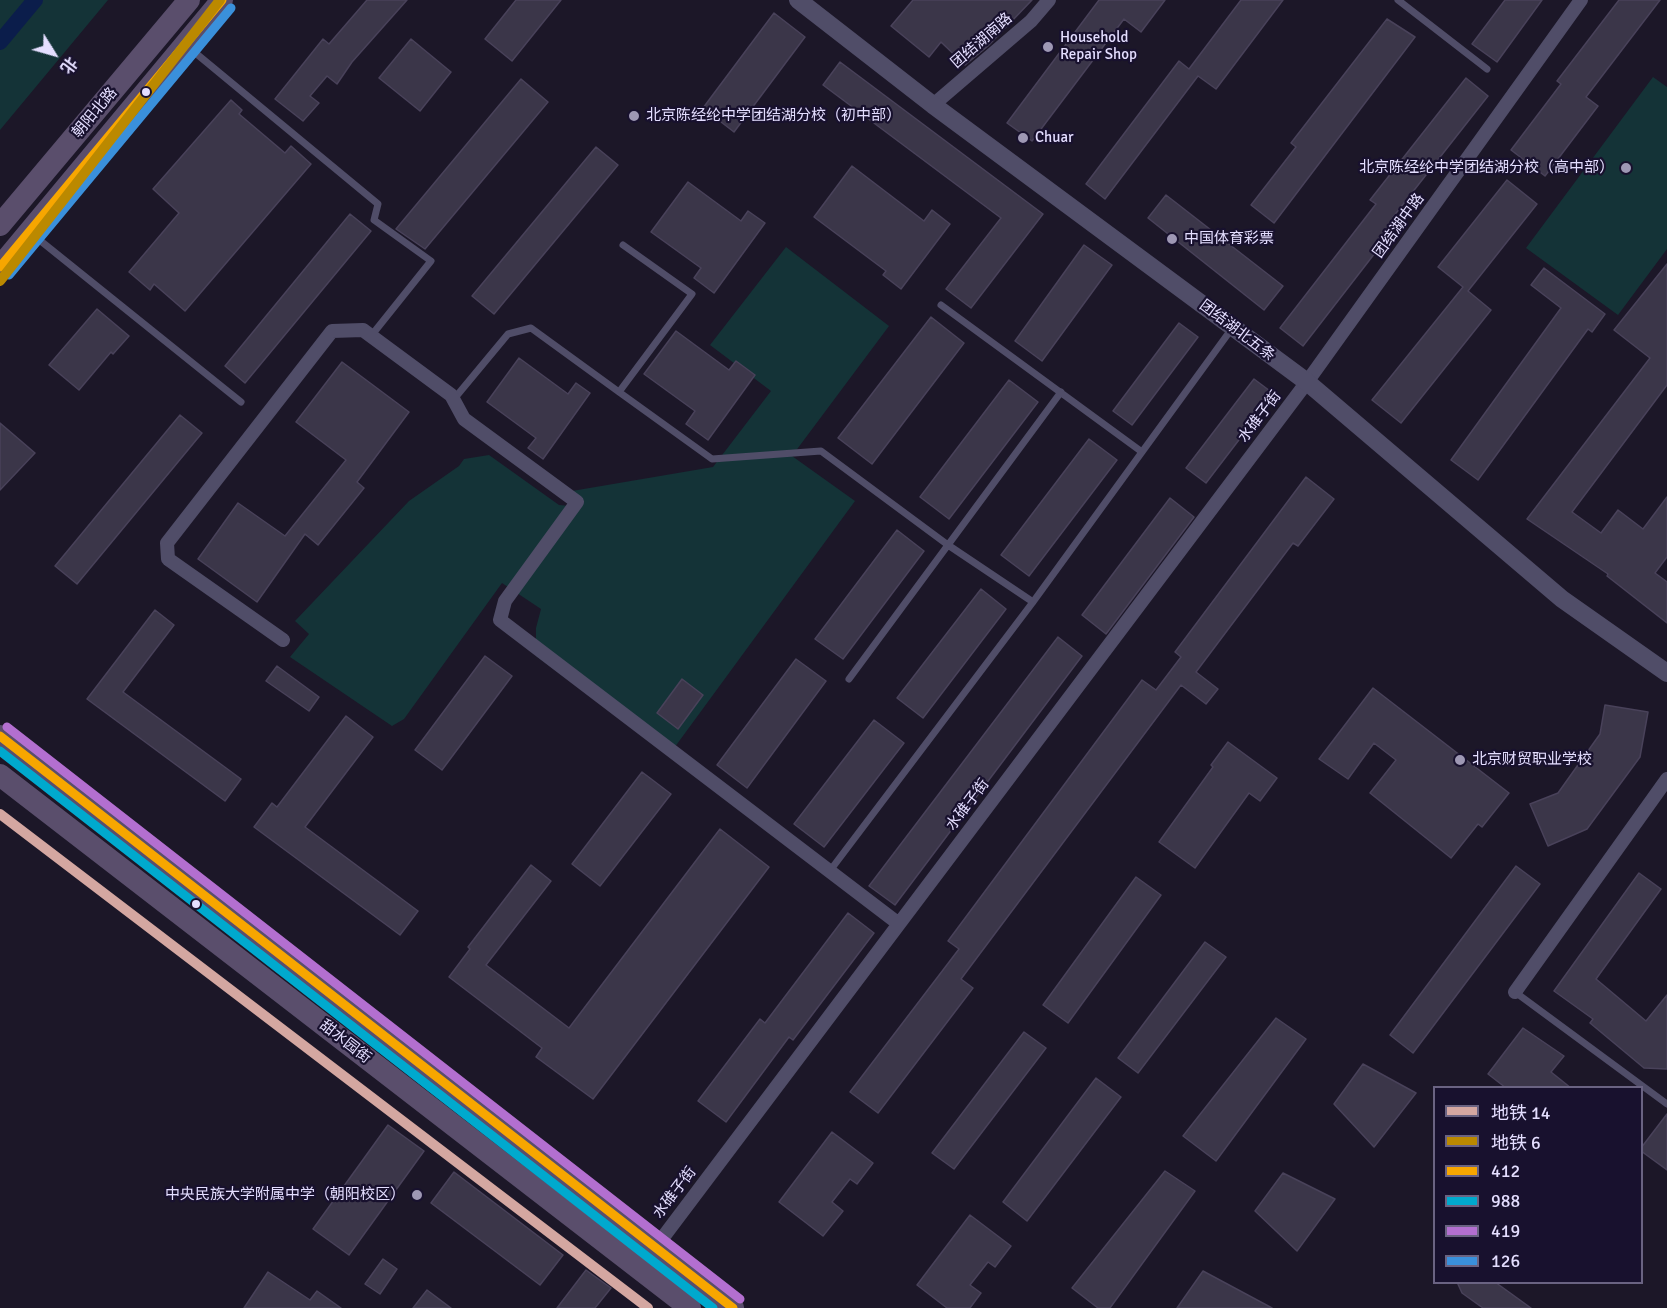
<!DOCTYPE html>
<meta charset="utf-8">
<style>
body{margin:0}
#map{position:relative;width:1667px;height:1308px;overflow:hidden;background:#1c1728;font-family:Signika,"Noto Sans SC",sans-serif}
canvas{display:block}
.legend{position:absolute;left:1433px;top:1086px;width:210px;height:198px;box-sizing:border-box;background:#18112e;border:2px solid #6a6382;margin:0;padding:8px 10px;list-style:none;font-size:18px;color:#e4deff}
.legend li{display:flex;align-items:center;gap:12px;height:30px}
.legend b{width:30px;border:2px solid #6a6382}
.north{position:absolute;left:24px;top:24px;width:60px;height:60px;-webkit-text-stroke:4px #18112e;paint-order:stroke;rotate:127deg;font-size:16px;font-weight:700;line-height:24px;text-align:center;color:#e4deff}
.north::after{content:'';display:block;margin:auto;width:21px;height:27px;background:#e4deff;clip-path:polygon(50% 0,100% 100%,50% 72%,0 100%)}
</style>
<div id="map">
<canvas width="1667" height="1308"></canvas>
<ul class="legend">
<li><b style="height:8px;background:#d4a7a1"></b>地铁 14</li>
<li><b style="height:8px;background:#bb8900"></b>地铁 6</li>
<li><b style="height:8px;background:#f7a600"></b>412</li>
<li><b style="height:8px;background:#00a9ce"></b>988</li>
<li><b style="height:8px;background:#b36fd0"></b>419</li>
<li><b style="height:8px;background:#3a90db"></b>126</li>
</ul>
<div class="north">北</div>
</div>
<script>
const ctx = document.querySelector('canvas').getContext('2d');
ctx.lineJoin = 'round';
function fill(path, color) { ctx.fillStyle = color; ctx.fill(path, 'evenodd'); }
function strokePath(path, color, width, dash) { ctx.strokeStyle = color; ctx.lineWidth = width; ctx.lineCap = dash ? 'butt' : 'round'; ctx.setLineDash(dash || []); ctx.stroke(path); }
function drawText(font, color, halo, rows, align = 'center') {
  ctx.font = font + ' Signika,"Noto Sans SC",sans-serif'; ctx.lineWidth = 4.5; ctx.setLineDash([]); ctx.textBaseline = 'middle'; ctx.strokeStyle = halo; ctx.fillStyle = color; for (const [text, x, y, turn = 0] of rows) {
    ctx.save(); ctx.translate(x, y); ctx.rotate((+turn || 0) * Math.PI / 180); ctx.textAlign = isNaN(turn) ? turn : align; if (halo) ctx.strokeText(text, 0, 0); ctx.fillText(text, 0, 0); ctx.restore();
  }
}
const green = new Path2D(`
 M 0,0 L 108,0 L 0,130 Z
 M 1653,77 L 1667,87 L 1667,249 L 1618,315 L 1526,248 Z
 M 786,247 L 889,326 L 792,456 L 855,501 L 669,755 L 536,656 L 536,628 L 541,609 L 502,583 L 404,719 L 392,726 L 290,657 L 309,634 L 295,621 L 409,501 L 459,466 L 464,459 L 489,455 L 559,505 L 570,506 L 572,491 L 713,467 L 771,391 L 710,345 Z`);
const canal = new Path2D(`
 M 0,42 L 35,0`);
const building = new Path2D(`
 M 367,0 L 407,0 L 352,62 L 337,84 L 327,76 L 310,96 L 319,103 L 303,121 L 275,99 L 323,39 L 329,44 Z
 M 516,0 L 561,0 L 512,61 L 485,39 Z
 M 913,0 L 1032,0 L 988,46 L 965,65 L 941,42 L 929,57 L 891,26 Z
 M 1099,0 L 1165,0 L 1141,32 L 1124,19 L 1032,141 L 1007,123 Z
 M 1241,0 L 1283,0 L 1216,89 L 1198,76 L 1105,199 L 1086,184 L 1179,61 L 1189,69 Z
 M 1505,0 L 1542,0 L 1497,62 L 1472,44 Z
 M 1619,0 L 1660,0 L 1586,97 L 1598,106 L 1545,176 L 1511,150 L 1561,84 L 1557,81 Z
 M 774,13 L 805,37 L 734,132 L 703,108 Z
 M 1387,19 L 1415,37 L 1274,223 L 1251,205 L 1296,147 L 1291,143 Z
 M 411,39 L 451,72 L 420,111 L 379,78 Z
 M 840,62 L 1043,214 L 971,308 L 946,289 L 1001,218 L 823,85 Z
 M 1466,78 L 1488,96 L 1393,217 L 1399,222 L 1303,346 L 1280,328 L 1376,204 L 1370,200 Z
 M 521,79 L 548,102 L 425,249 L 396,229 Z
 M 231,100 L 242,110 L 239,114 L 285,153 L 291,146 L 311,164 L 185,311 L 154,284 L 150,290 L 129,272 L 179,213 L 153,189 Z
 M 596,147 L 618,165 L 494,314 L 472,296 Z
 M 852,166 L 924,221 L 932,210 L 950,224 L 901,289 L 883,275 L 886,271 L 814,217 Z
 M 1507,180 L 1537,204 L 1468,291 L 1491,310 L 1401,423 L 1372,400 L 1463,287 L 1438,267 Z
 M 688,182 L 741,221 L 748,211 L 765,223 L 714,293 L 694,278 L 701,268 L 651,232 Z
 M 1166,195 L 1283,286 L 1264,310 L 1148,218 Z
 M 350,214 L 371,231 L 245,383 L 225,366 Z
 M 1084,245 L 1112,265 L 1042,361 L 1015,341 Z
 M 1667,264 L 1667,385 L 1572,512 L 1601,533 L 1618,510 L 1643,529 L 1667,497 L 1667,557 L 1655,573 L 1667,582 L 1667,623 L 1607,576 L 1608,574 L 1527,519 L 1650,358 L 1614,330 Z
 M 1544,268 L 1605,314 L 1592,332 L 1588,329 L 1478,480 L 1451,460 L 1561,308 L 1531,285 Z
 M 97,309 L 129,336 L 113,354 L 111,352 L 79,390 L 49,365 Z
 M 931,317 L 964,343 L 872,464 L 838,438 Z
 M 1179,323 L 1198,337 L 1132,425 L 1113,411 Z
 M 676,331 L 729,370 L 736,361 L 755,375 L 708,440 L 686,424 L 695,411 L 644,374 Z
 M 519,358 L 568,394 L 576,383 L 590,393 L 543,459 L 528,448 L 536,438 L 487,402 Z
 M 342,362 L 409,412 L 357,482 L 364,488 L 318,545 L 305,534 L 257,602 L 198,559 L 238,503 L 285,536 L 346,460 L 296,422 Z
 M 1254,379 L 1274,394 L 1206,483 L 1186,468 Z
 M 1009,380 L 1038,402 L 949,519 L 920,497 Z
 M 180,415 L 202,433 L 77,584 L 55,566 Z
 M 0,423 L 35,453 L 0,490 Z
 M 1089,439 L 1117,460 L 1029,576 L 1001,555 Z
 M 1306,477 L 1334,499 L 1298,546 L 1293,543 L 1196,672 L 1218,689 L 1206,704 L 1181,685 L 961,979 L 973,988 L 878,1113 L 850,1092 L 959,949 L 948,941 L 1142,680 L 1156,690 L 1181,657 L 1175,652 Z
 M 1170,498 L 1194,517 L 1106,634 L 1082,615 Z
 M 897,530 L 924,551 L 843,659 L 815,639 Z
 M 981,589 L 1006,609 L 923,718 L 897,698 Z
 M 155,610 L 174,625 L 123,692 L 241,779 L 225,801 L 87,699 Z
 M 1058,637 L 1082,656 L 895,905 L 869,886 Z
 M 485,656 L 512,676 L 442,770 L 415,750 Z
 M 796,659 L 826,681 L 747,788 L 717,765 Z
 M 277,666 L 319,697 L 309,711 L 266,681 Z
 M 682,679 L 703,695 L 678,729 L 657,713 Z
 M 1373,688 L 1509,793 L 1482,827 L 1478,824 L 1451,858 L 1370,793 L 1396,760 L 1374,743 L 1348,779 L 1319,759 Z
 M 1605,705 L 1648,712 L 1640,757 L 1587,829 L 1548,846 L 1530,804 L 1558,793 L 1600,734 Z
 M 346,716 L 373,737 L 305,827 L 418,911 L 400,935 L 254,827 L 272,803 L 277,807 Z
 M 874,720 L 904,743 L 824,847 L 794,824 Z
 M 1228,742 L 1277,778 L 1260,801 L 1249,793 L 1195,868 L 1159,842 L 1213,767 L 1211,765 Z
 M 642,772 L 671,794 L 600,886 L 572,864 Z
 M 720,829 L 769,867 L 593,1099 L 536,1057 L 542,1048 L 449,977 L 470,949 L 468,947 L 531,865 L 551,881 L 486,965 L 569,1028 Z
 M 1516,866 L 1540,884 L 1413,1053 L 1390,1035 Z
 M 1639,873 L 1661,889 L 1596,979 L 1646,1021 L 1667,995 L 1667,1069 L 1644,1068 L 1590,1023 L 1593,1019 L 1554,991 Z
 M 1136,877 L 1161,895 L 1068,1023 L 1043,1005 Z
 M 848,913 L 874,933 L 793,1040 L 789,1037 L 726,1122 L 698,1101 L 760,1019 L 765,1023 Z
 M 1205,942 L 1226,957 L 1138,1073 L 1118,1058 Z
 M 1276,1018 L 1306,1039 L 1216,1161 L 1183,1136 Z
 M 1523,1028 L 1564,1056 L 1551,1072 L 1571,1088 L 1506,1088 L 1488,1074 Z
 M 1024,1032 L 1046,1048 L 954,1169 L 932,1153 Z
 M 1363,1064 L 1416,1093 L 1374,1147 L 1334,1104 Z
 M 1096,1078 L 1121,1097 L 1027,1221 L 1003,1202 Z
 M 1667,1114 L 1667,1170 L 1641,1151 L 1641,1148 Z
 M 388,1125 L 424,1151 L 349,1255 L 313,1229 Z
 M 832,1132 L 873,1163 L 857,1184 L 850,1179 L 832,1202 L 843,1211 L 823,1236 L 779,1202 Z
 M 1165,1171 L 1195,1191 L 1110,1308 L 1098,1308 L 1072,1288 Z
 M 454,1172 L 563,1255 L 540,1285 L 431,1203 Z
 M 1283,1173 L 1335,1199 L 1297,1251 L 1255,1211 Z
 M 970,1215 L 1011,1246 L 995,1267 L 988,1262 L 970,1285 L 981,1293 L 970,1308 L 947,1308 L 917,1285 Z
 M 383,1259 L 397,1269 L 380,1294 L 365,1284 Z
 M 586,1270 L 611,1288 L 595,1308 L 557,1308 Z
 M 1203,1271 L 1272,1308 L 1177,1308 Z
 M 268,1272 L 310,1300 L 317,1291 L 341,1308 L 244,1308 Z
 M 1457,1282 L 1495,1282 L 1531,1308 L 1483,1308 L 1462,1293 Z
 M 427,1290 L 451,1308 L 413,1308 Z`);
const service = new Path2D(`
 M 1398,0 L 1487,69
 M 187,46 L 378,204 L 374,220 L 431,261 L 371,336
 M 32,234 L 241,402
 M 941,305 L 1142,452 L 1233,327
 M 619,392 L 712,459 L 821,451 L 948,545 L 1033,602
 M 454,399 L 508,334 L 531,328 L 619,392 L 692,294 L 623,245
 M 849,679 L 1061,392
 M 829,872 L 1033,602 L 1142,452
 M 1515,992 L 1667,1104`);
const minor = new Path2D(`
 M 933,105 L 1031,21 L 1049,0
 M 283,640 L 168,559 L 167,543 L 332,331 L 363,330 L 451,395 L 464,419 L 577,502 L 505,601 L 500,620 L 899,924
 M 1515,992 L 1667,779
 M 655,1248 L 1307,382 L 1581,0`);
const tertiary = new Path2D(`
 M 798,0 L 933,105 L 1307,382 L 1562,599 L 1667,673`);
const primary = new Path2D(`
 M 0,225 L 189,0
 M 0,267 L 222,0
 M 0,736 L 733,1308
 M 0,775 L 690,1308`);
const bus1 = new Path2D(`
 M 0,267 L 222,0
 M 0,736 L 733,1308`);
const bus2 = new Path2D(`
 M 0,751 L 713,1308`);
const bus3 = new Path2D(`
 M 7,727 L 740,1299`);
const bus4 = new Path2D(`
 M 9,275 L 231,8`);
const metro1 = new Path2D(`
 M 0,814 L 648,1308`);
const metro2 = new Path2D(`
 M 0,281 L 220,0`);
const markers = [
 [1048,47,6,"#9e98b4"],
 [146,92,5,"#e4deff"],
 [634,116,6,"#9e98b4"],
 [1023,138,6,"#9e98b4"],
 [1626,168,6,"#9e98b4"],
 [1172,239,6,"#9e98b4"],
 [1460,760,6,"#9e98b4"],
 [196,904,5,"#e4deff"],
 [417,1195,6,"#9e98b4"]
];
const poiNames = [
 ["Household",1060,38],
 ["Repair Shop",1060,55],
 ["北京陈经纶中学团结湖分校（初中部）",646,116],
 ["Chuar",1035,138],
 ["北京陈经纶中学团结湖分校（高中部）",1614,168,"right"],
 ["中国体育彩票",1184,239],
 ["北京财贸职业学校",1472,760],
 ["中央民族大学附属中学（朝阳校区）",405,1195,"right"]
];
const streetNames = [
 ["团结湖南路",982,41,-41],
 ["朝阳北路",95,113,-50],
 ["团结湖中路",1399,226,-54],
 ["团结湖北五条",1237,331,37],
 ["水碓子街",1260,417,-53],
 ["水碓子街",968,805,-53],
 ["甜水园街",345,1042,38],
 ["水碓子街",675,1193,-53]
];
fill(green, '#143337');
strokePath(canal, '#0b1d4b', 16);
fill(building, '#3b3649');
strokePath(building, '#49425a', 1.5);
strokePath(service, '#504d68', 7);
strokePath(minor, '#504d68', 14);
strokePath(tertiary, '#504d68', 18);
strokePath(primary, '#5a4e6c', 22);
strokePath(bus1, '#f7a600', 9);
strokePath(bus2, '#00a9ce', 9);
strokePath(bus3, '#b36fd0', 9);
strokePath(bus4, '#3a90db', 9);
strokePath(metro1, '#d4a7a1', 10);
strokePath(metro2, '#bb8900', 10);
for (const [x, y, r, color] of markers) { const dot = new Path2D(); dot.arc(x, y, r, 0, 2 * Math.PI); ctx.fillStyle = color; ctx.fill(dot); strokePath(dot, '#18112e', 2); }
drawText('15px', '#e4deff', '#18112e', poiNames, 'left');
drawText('15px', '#e4deff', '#18112e', streetNames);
</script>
